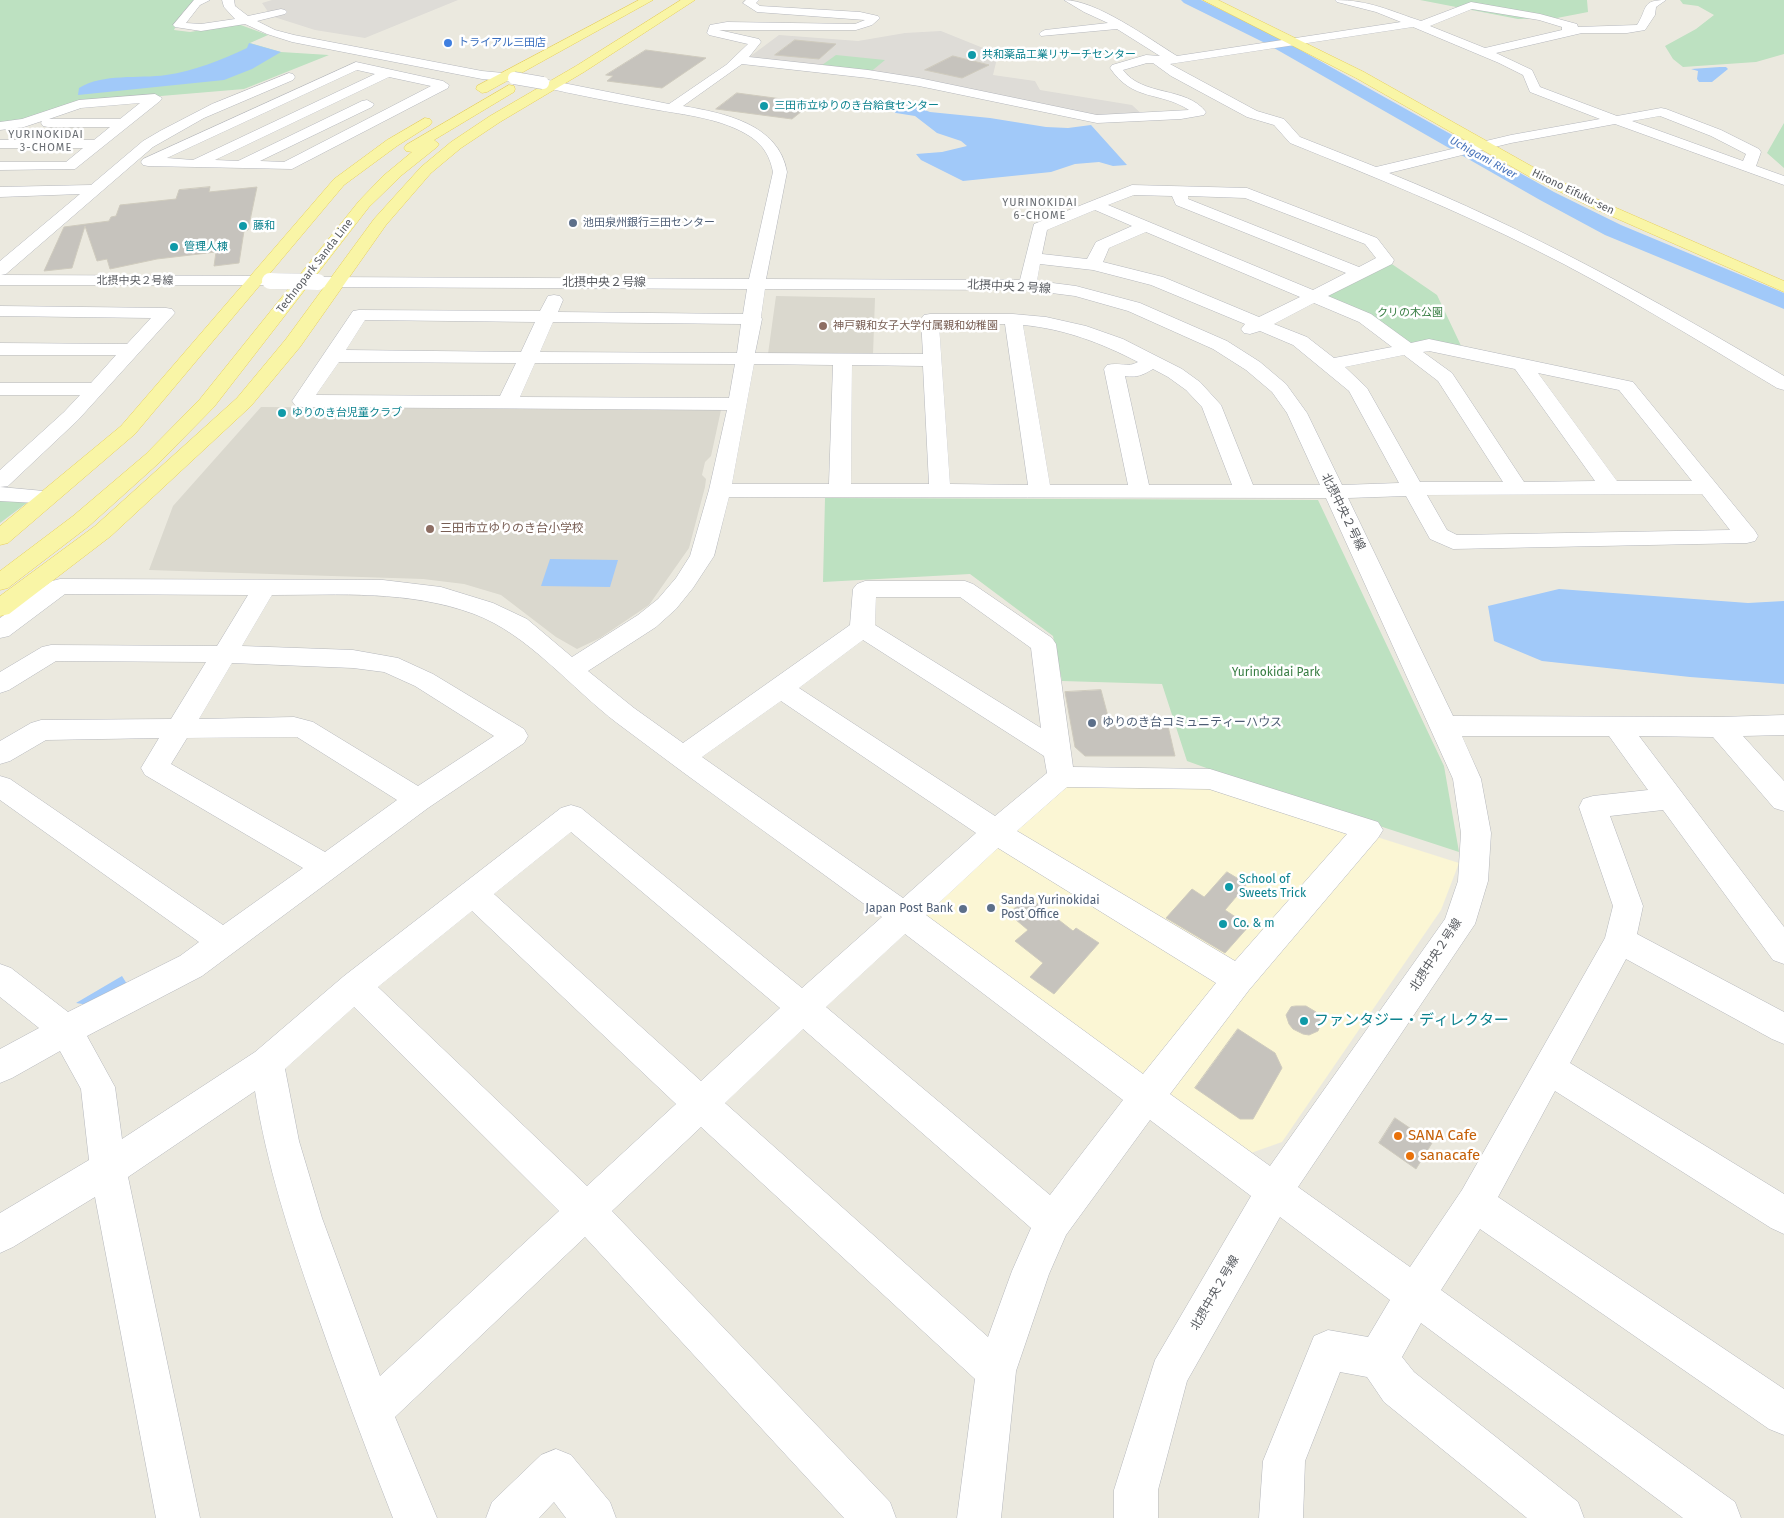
<!DOCTYPE html>
<meta charset="utf-8">
<style>
body{margin:0}
canvas{display:block;background:#ebe9df}
</style>
<canvas width="1784" height="1518"></canvas>
<script>
const ctx = document.querySelector('canvas').getContext('2d');
ctx.lineJoin = 'round';
function fill(path, color) { ctx.fillStyle = color; ctx.fill(path, 'evenodd'); }
function strokePath(path, color, width, dash) { ctx.strokeStyle = color; ctx.lineWidth = width; ctx.lineCap = dash ? 'butt' : 'round'; ctx.setLineDash(dash || []); ctx.stroke(path); }
function drawText(font, color, halo, rows, align = 'center') {
  ctx.font = font + ' "Fira Sans","Noto Sans JP",sans-serif'; ctx.lineWidth = 5; ctx.setLineDash([]); ctx.textBaseline = 'middle'; ctx.strokeStyle = halo; ctx.fillStyle = color; for (const [text, x, y, turn = 0] of rows) {
    ctx.save(); ctx.translate(x, y); ctx.rotate((+turn || 0) * Math.PI / 180); ctx.textAlign = isNaN(turn) ? turn : align; if (halo) ctx.strokeText(text, 0, 0); ctx.fillText(text, 0, 0); ctx.restore();
  }
}
const commercial = new Path2D(`
 M 1066,787 L 1202,787 L 1358,831 L 1459,863 L 1441,910 L 1282,1142 L 1251,1153 L 922,914 Z`);
const industrial = new Path2D(`
 M 272,0 L 458,0 L 365,38 L 315,30 L 271,16 L 262,3 Z
 M 941,31 L 998,54 L 993,75 L 1035,81 L 1040,90 L 1132,105 L 1145,117 L 1097,119 L 919,82 L 744,61 L 779,35 L 858,41 L 905,33 Z`);
const education = new Path2D(`
 M 776,296 L 875,298 L 873,355 L 768,354 Z
 M 261,407 L 508,409 L 721,410 L 711,456 L 705,462 L 702,475 L 706,479 L 705,487 L 689,548 L 649,605 L 600,638 L 577,649 L 556,637 L 501,595 L 464,584 L 423,579 L 149,570 L 173,506 Z`);
const green = new Path2D(`
 M 0,0 L 195,0 L 183,12 L 174,30 L 190,32 L 238,24 L 268,35 L 250,43 L 281,52 L 329,55 L 244,89 L 78,103 L 23,121 L 0,124 Z
 M 1420,0 L 1587,0 L 1588,12 L 1557,18 L 1518,19 Z
 M 1680,0 L 1784,0 L 1784,54 L 1756,62 L 1683,67 L 1673,59 L 1665,46 L 1696,29 L 1714,15 L 1698,6 L 1683,4 Z
 M 836,55 L 885,60 L 868,74 L 818,68 Z
 M 1784,123 L 1784,168 L 1767,153 Z
 M 1386,260 L 1437,295 L 1464,352 L 1408,349 L 1315,296 Z
 M 0,494 L 36,496 L 0,523 Z
 M 825,498 L 1318,500 L 1444,766 L 1459,852 L 1248,783 L 1187,761 L 1162,684 L 1062,681 L 1053,636 L 970,574 L 823,582 Z`);
const water = new Path2D(`
 M 249,43 L 281,52 L 252,69 L 224,80 L 78,95 L 79,88 C 103,73 139,79 166,75 C 195,71 221,60 247,48 Z
 M 1720,67 L 1726,67 L 1728,69 L 1712,82 L 1699,82 L 1697,79 L 1698,71 L 1691,69 Z
 M 911,105 L 930,112 L 990,118 L 1046,127 L 1068,128 L 1091,125 L 1127,165 L 1113,166 L 1099,162 L 1075,164 L 1051,172 L 963,181 L 921,160 L 916,154 L 942,152 L 967,146 L 961,141 L 937,133 L 915,116 L 896,113 L 887,108 Z
 M 550,559 L 618,560 L 610,587 L 541,586 Z
 M 1559,589 L 1748,603 L 1784,601 L 1784,684 L 1690,677 L 1542,661 L 1494,641 L 1488,606 Z
 M 122,976 L 127,984 L 89,1005 L 76,1003 Z`);
const river = new Path2D(`
 M 1181,0 L 1201,0 L 1279,38 L 1554,192 L 1621,225 L 1784,293 L 1784,309 L 1605,235 L 1540,200 L 1267,44 L 1184,3 Z`);
const building = new Path2D(`
 M 795,40 L 836,44 L 819,59 L 775,55 Z
 M 646,50 L 706,58 L 662,88 L 607,81 L 613,76 L 606,75 Z
 M 953,56 L 989,65 L 962,78 L 925,70 Z
 M 737,93 L 812,103 L 792,119 L 716,109 Z
 M 210,187 L 209,192 L 257,187 L 248,230 L 244,231 L 239,263 L 214,266 L 216,252 L 157,259 L 110,269 L 107,259 L 97,261 L 85,226 L 72,268 L 44,271 L 64,227 L 109,221 L 111,217 L 116,216 L 120,205 L 176,199 L 179,190 Z
 M 1101,690 L 1109,720 L 1119,727 L 1168,726 L 1175,756 L 1085,756 L 1075,747 L 1065,692 Z
 M 1227,872 L 1247,884 L 1225,910 L 1249,926 L 1225,953 L 1166,918 L 1192,889 L 1204,897 Z
 M 1028,896 L 1073,931 L 1076,928 L 1099,943 L 1054,994 L 1030,977 L 1043,963 L 1015,941 L 1028,930 L 1009,914 Z
 M 1296,1006 L 1306,1006 L 1316,1012 L 1321,1022 L 1318,1031 L 1309,1035 L 1303,1034 L 1293,1029 L 1289,1024 L 1286,1015 L 1291,1007 Z
 M 1238,1029 L 1275,1053 L 1282,1068 L 1253,1119 L 1240,1119 L 1195,1088 Z
 M 1395,1118 L 1432,1143 L 1416,1169 L 1379,1143 Z`);
const minor = new Path2D(`
 M 194,0 L 210,0 L 200,5 L 186,23 L 201,24 L 235,19 L 224,7 L 222,0 L 234,0 L 235,6 L 248,16 L 281,9 L 285,10 L 287,12 L 285,14 L 257,21 L 275,30 L 294,35 L 482,71 L 514,74 L 520,78 L 514,82 L 482,79 L 292,42 L 267,34 L 245,24 L 201,31 L 175,27 L 173,25 Z
 M 746,0 L 759,0 L 756,3 L 760,6 L 860,12 L 878,16 L 880,18 L 872,25 L 856,30 L 719,30 L 759,39 L 761,42 L 749,57 L 868,70 L 919,78 L 1097,115 L 1189,110 C 1160,91 1133,102 1110,68 L 1112,65 L 1146,55 L 1160,56 L 1117,29 L 1041,36 L 1039,34 L 1041,32 L 1045,30 L 1108,23 L 1084,12 L 1064,0 C 1096,0 1148,38 1177,56 L 1401,22 L 1376,12 L 1337,2 L 1335,0 C 1370,0 1390,11 1421,21 L 1471,2 L 1540,14 L 1577,24 L 1578,27 L 1637,25 C 1648,8 1641,0 1666,0 L 1656,7 L 1655,15 L 1645,30 L 1627,33 L 1582,33 L 1496,53 L 1532,70 L 1540,87 L 1617,116 L 1661,108 L 1666,109 L 1721,130 L 1759,149 L 1761,152 L 1756,166 L 1784,176 L 1784,185 L 1615,124 L 1511,143 L 1389,173 C 1528,229 1656,300 1784,376 L 1784,390 L 1777,388 C 1697,340 1617,290 1534,249 C 1454,209 1372,176 1290,143 L 1274,125 L 1247,117 L 1171,76 L 1153,63 L 1147,63 L 1123,70 C 1143,97 1186,86 1206,112 L 1204,115 L 1181,119 L 1097,123 L 919,86 L 868,78 L 742,64 L 683,106 C 724,113 779,124 787,172 L 766,279 L 1020,280 L 1034,224 L 1132,185 L 1247,188 L 1377,238 L 1394,260 L 1392,264 L 1328,296 L 1371,314 L 1411,343 L 1429,339 L 1633,382 L 1755,531 L 1758,536 L 1755,541 L 1747,543 L 1453,549 L 1430,539 L 1406,496 L 1348,498 L 1453,716 L 1720,717 L 1784,715 L 1784,735 L 1743,736 L 1784,781 L 1784,811 L 1774,808 L 1713,737 L 1639,736 L 1784,927 L 1784,964 L 1773,960 L 1663,810 L 1610,816 L 1643,906 L 1637,934 L 1784,1012 L 1784,1044 L 1772,1039 L 1626,959 L 1570,1063 L 1784,1194 L 1784,1234 L 1771,1228 L 1555,1091 L 1498,1197 L 1784,1389 L 1784,1435 L 1769,1429 L 1480,1229 L 1441,1290 L 1735,1502 L 1741,1518 L 1683,1518 L 1421,1323 L 1402,1357 L 1414,1372 L 1578,1502 L 1584,1518 L 1527,1518 L 1384,1402 L 1367,1377 L 1340,1372 L 1305,1461 L 1303,1518 L 1259,1518 L 1263,1461 L 1314,1336 L 1328,1330 L 1368,1337 L 1390,1300 L 1280,1217 L 1187,1381 L 1158,1490 L 1158,1518 L 1114,1518 L 1114,1490 L 1155,1360 L 1251,1196 L 1150,1120 L 1066,1235 L 1049,1274 L 1016,1371 L 1001,1518 L 957,1518 L 975,1379 L 701,1127 L 612,1211 L 890,1502 L 896,1518 L 844,1518 L 585,1237 L 395,1417 L 437,1518 L 393,1518 C 365,1447 339,1377 314,1305 C 289,1233 267,1166 255,1091 L 128,1177 L 200,1518 L 156,1518 L 95,1197 L 13,1247 L 0,1253 L 0,1213 L 89,1160 L 81,1089 L 60,1051 L 12,1078 L 0,1083 L 0,1049 L 39,1028 L 0,997 L 0,964 L 11,968 L 68,1012 L 180,956 L 199,942 L 0,800 L 0,776 L 10,779 L 223,925 L 303,868 L 145,775 L 141,768 L 159,738 L 46,740 L 10,761 L 0,764 L 0,741 L 31,723 L 41,720 L 171,719 L 206,662 L 56,661 L 9,690 L 0,693 L 0,672 L 42,647 L 51,645 L 217,646 L 248,595 L 65,594 L 9,636 L 0,638 L 0,618 L 52,581 L 60,579 L 383,580 L 441,587 L 493,603 L 527,619 L 572,657 L 638,615 L 658,599 L 676,578 L 690,556 L 709,490 L 727,410 L 302,407 L 295,405 L 292,401 L 353,311 L 359,310 L 540,311 L 548,296 L 554,295 L 560,296 L 563,300 L 558,312 L 743,314 L 747,289 L 318,287 L 312,286 L 309,282 L 312,278 L 318,277 L 749,279 L 773,172 C 770,157 764,146 751,137 C 722,118 685,115 652,109 C 614,102 576,95 538,86 L 537,83 L 543,79 L 669,104 L 726,65 L 748,44 L 709,35 L 707,33 L 710,25 L 727,22 L 855,24 L 865,20 L 757,12 L 743,3 ZM 1472,9 L 1539,20 L 1562,27 L 1562,30 L 1485,48 L 1430,26 ZM 1413,27 L 1499,63 L 1523,75 L 1530,92 L 1600,119 L 1511,135 L 1376,167 L 1300,137 L 1284,119 L 1257,111 L 1170,64 ZM 1660,116 L 1711,136 L 1746,154 L 1743,161 L 1632,121 ZM 1134,195 L 1172,196 L 1176,205 L 1346,273 L 1313,290 L 1108,205 ZM 1188,196 L 1245,198 L 1365,244 L 1376,258 L 1359,267 L 1188,199 ZM 1095,210 L 1132,226 L 1096,242 L 1087,259 L 1042,254 L 1047,230 ZM 1146,232 L 1300,297 L 1259,317 L 1163,277 L 1103,262 L 1109,248 ZM 1040,264 L 1093,270 L 1151,285 L 1245,324 L 1241,329 L 1244,333 L 1250,334 L 1260,331 L 1293,345 L 1349,391 L 1399,483 L 1342,485 L 1307,413 L 1286,384 L 1260,362 L 1227,341 L 1140,303 L 1076,286 L 1037,281 ZM 765,289 L 1028,290 L 1075,296 L 1128,311 L 1213,349 L 1246,370 L 1272,392 L 1287,413 L 1320,485 L 1253,485 L 1221,405 L 1200,382 L 1182,369 L 1123,339 L 1086,326 L 1046,317 L 1013,314 L 930,314 L 924,315 L 921,319 L 923,354 L 755,353 L 762,319 L 761,317 ZM 1314,303 L 1359,322 L 1392,347 L 1334,358 L 1307,337 L 1274,324 ZM 365,320 L 535,322 L 521,352 L 346,350 ZM 553,322 L 741,324 L 737,353 L 540,352 ZM 939,324 L 1005,324 L 1028,485 L 950,484 ZM 1023,325 C 1065,329 1101,343 1138,362 C 1128,368 1119,362 1107,365 L 1104,369 L 1128,485 L 1050,485 ZM 1429,351 L 1515,369 L 1595,481 L 1524,482 L 1452,373 L 1423,352 ZM 1404,355 L 1438,381 L 1503,482 L 1420,482 L 1367,388 L 1345,367 ZM 339,362 L 516,363 L 500,396 L 316,395 ZM 535,363 L 735,364 L 729,398 L 520,397 ZM 754,364 L 833,365 L 829,484 L 732,484 ZM 852,365 L 923,366 L 929,484 L 851,484 ZM 1153,369 L 1168,377 L 1186,390 L 1202,407 L 1232,485 L 1149,485 L 1125,376 C 1137,378 1143,375 1153,369 ZM 1538,373 L 1619,390 L 1692,481 L 1617,481 ZM 1702,494 L 1730,530 L 1457,535 L 1447,530 L 1427,495 ZM 729,497 L 1326,498 L 1453,779 L 1461,833 L 1458,881 L 1445,919 L 1270,1166 L 1170,1094 L 1249,990 L 1378,838 L 1383,830 L 1378,822 L 1210,769 L 1073,767 L 1056,644 L 1052,638 L 973,584 L 965,581 L 865,581 L 857,584 L 853,589 L 850,625 L 683,743 L 634,708 L 588,671 L 656,627 L 676,609 L 693,588 L 714,556 ZM 272,595 C 340,595 409,590 474,614 C 528,634 571,688 617,723 C 704,789 794,852 882,917 L 802,988 L 581,808 L 571,805 L 561,808 L 344,976 L 255,1052 L 122,1139 L 115,1087 L 87,1036 L 202,976 L 428,808 L 524,743 L 528,736 L 524,729 L 433,674 L 398,658 L 353,650 L 242,646 ZM 876,597 L 960,597 L 1031,648 L 1041,728 L 875,625 ZM 863,640 L 1044,756 L 1047,773 L 995,816 L 799,688 ZM 232,663 L 353,668 L 384,672 L 415,686 L 494,736 L 418,786 L 313,722 L 294,717 L 199,719 ZM 781,701 L 976,833 L 903,898 L 702,757 ZM 1462,736 L 1609,736 L 1648,790 L 1593,796 L 1583,799 L 1579,807 L 1613,906 L 1605,938 L 1462,1190 L 1410,1267 L 1298,1187 L 1475,924 L 1488,881 L 1491,833 L 1481,779 ZM 297,737 L 397,800 L 325,852 L 171,764 L 187,738 ZM 1067,787 L 1209,789 L 1347,834 L 1235,961 L 1017,831 ZM 571,832 L 780,1008 L 701,1081 L 494,894 ZM 998,848 L 1216,983 L 1143,1074 L 926,915 ZM 472,911 L 676,1104 L 587,1186 L 378,987 ZM 905,934 L 1123,1100 L 1050,1195 L 826,1007 ZM 354,1007 L 559,1211 L 380,1376 L 322,1218 L 299,1141 L 285,1069 ZM 803,1029 L 1031,1228 L 1012,1271 L 988,1337 L 725,1103 Z
 M 356,62 L 443,81 L 449,85 L 448,88 L 292,169 L 148,166 L 143,165 L 141,162 L 143,159 ZM 357,70 L 375,74 L 193,160 L 167,158 ZM 389,77 L 431,86 L 284,162 L 260,161 L 372,107 L 374,104 L 367,100 L 362,101 L 238,161 L 215,160 Z
 M 289,73 L 293,74 L 295,77 L 293,80 L 204,118 L 153,147 L 6,274 L 1,275 L 270,276 L 276,277 L 279,281 L 276,285 L 0,285 L 0,261 L 80,194 L 0,197 L 0,187 L 91,185 L 143,141 L 160,131 L 212,104 Z
 M 155,94 L 162,98 L 160,101 L 75,169 L 0,170 L 0,162 L 66,162 L 83,148 L 0,148 L 0,140 L 94,140 L 110,127 L 48,127 L 43,126 L 41,123 L 42,121 L 24,127 L 0,130 L 0,122 L 22,119 L 79,100 ZM 140,103 L 120,119 L 49,119 L 81,108 Z
 M 0,306 L 166,308 L 172,309 L 175,313 L 78,420 L 8,486 L 0,487 L 0,470 L 64,412 L 80,395 L 0,395 L 0,383 L 91,383 L 116,355 L 0,355 L 0,343 L 127,344 L 151,318 L 0,316 Z
 M 0,487 L 44,491 L 47,496 L 44,501 L 36,503 L 0,501 Z
 M 556,1449 L 571,1455 L 610,1502 L 616,1518 L 566,1518 L 554,1502 L 539,1518 L 486,1518 L 492,1502 L 541,1455 Z`);
const major = new Path2D(`
 M 639,0 L 653,0 L 487,92 L 482,93 L 476,89 L 477,86 Z
 M 681,0 L 695,0 L 584,72 L 500,122 L 461,148 L 431,173 L 386,225 L 300,347 L 251,406 L 111,536 L 9,614 L 0,616 L 0,596 L 95,526 L 237,398 L 286,339 L 374,219 L 421,167 L 451,142 L 490,116 L 576,66 Z
 M 1203,0 L 1218,0 L 1364,72 L 1540,171 L 1605,203 L 1784,281 L 1784,292 L 1595,209 L 1530,177 L 1356,78 Z
 M 509,85 L 514,86 L 515,89 L 514,92 L 434,140 L 439,144 L 437,147 L 402,175 L 369,207 L 214,407 L 160,462 L 89,526 L 8,588 L 0,590 L 0,571 L 73,516 L 146,454 L 200,399 L 359,201 L 383,176 L 412,152 L 406,151 L 404,148 L 406,145 Z
 M 425,118 L 430,119 L 432,122 L 430,125 L 397,146 L 344,185 L 135,434 L 8,543 L 0,545 L 0,526 L 121,426 L 334,179 L 387,140 Z`);
const minorBridgeFar1 = new Path2D(`
 M 514,78 L 543,83`);
const minorBridge = new Path2D(`
 M 270,281 L 318,282`);
const markers = [
 [448,43,5,"#3f7fe0"],
 [972,55,5,"#0f9aa8"],
 [764,106,5,"#0f9aa8"],
 [573,223,5,"#5c6f8a"],
 [243,226,5,"#0f9aa8"],
 [174,247,5,"#0f9aa8"],
 [823,326,5,"#8d6e63"],
 [282,413,5,"#0f9aa8"],
 [430,529,5,"#8d6e63"],
 [1092,723,5,"#5c6f8a"],
 [1229,887,5,"#0f9aa8"],
 [991,908,5,"#5c6f8a"],
 [963,909,5,"#5c6f8a"],
 [1223,924,5,"#0f9aa8"],
 [1304,1021,5,"#0f9aa8"],
 [1398,1136,5,"#e8710a"],
 [1410,1156,5,"#e8710a"]
];
const farShopnames = [
 ["トライアル三田店",458,43]
];
const farCulturenames = [
 ["共和薬品工業リサーチセンター",982,55],
 ["三田市立ゆりのき台給食センター",774,106],
 ["藤和",253,226],
 ["管理人棟",184,247],
 ["ゆりのき台児童クラブ",292,413]
];
const farNeighbourhoodnames = [
 ["YURINOKIDAI",46,135],
 ["3-CHOME",46,148],
 ["YURINOKIDAI",1040,203],
 ["6-CHOME",1040,216]
];
const farWaternames = [
 ["Uchigami River",1483,158,29]
];
const farStreetnames = [
 ["Hirono Eifuku-sen",1573,192,26],
 ["Technopark Sanda Line",315,266,-52],
 ["北摂中央２号線",135,281]
];
const farServicenames = [
 ["池田泉州銀行三田センター",583,223]
];
const farParknames = [
 ["クリの木公園",1410,313]
];
const farEducationnames = [
 ["神戸親和女子大学付属親和幼稚園",833,326]
];
const streetNames = [
 ["北摂中央２号線",604,283],
 ["北摂中央２号線",1009,287,3],
 ["北摂中央２号線",1343,512,64],
 ["北摂中央２号線",1436,955,-57],
 ["北摂中央２号線",1215,1293,-60]
];
const educationNames = [
 ["三田市立ゆりのき台小学校",440,529]
];
const parkNames = [
 ["Yurinokidai Park",1276,673]
];
const serviceNames = [
 ["ゆりのき台コミュニティーハウス",1102,723],
 ["Sanda Yurinokidai",1001,901],
 ["Post Office",1001,915],
 ["Japan Post Bank",953,909,"right"]
];
const cultureNames = [
 ["School of",1239,880],
 ["Sweets Trick",1239,894],
 ["Co. & m",1233,924]
];
const nearCulturenames = [
 ["ファンタジー・ディレクター",1314,1021]
];
const nearFoodnames = [
 ["SANA Cafe",1408,1136],
 ["sanacafe",1420,1156]
];
fill(commercial, '#fbf6d4');
fill(industrial, '#dedcd7');
fill(education, '#dad8ce');
fill(green, '#bde1c1');
fill(water, '#a1c9f9');
fill(river, '#a1c9f9');
fill(building, '#c6c3bd');
strokePath(building, '#cfcbbe', 1);
strokePath(minor, '#b5b7bc', 1);
strokePath(major, '#e7cf5c', 1);
fill(minor, '#fff');
fill(major, '#f9f5a6');
strokePath(minorBridgeFar1, '#b5b7bc', 13, []);
strokePath(minorBridge, '#b5b7bc', 16, []);
strokePath(minorBridgeFar1, '#fff', 12);
strokePath(minorBridge, '#fff', 16);
for (const [x, y, r, color] of markers) { const dot = new Path2D(); dot.arc(x, y, r, 0, 2 * Math.PI); ctx.fillStyle = color; ctx.fill(dot); strokePath(dot, '#fff', 2); }
drawText('11px', '#366cbe', '#fff', farShopnames, 'left');
drawText('11px', '#0d838f', '#fff', farCulturenames, 'left');
ctx.letterSpacing = '1px';
drawText('11px', '#696d72', '#fff', farNeighbourhoodnames);
ctx.letterSpacing = '0px';
drawText('italic 11px', '#4672ba', '#fff', farWaternames);
drawText('11px', '#585b60', '#fff', farStreetnames);
drawText('11px', '#4e5e75', '#fff', farServicenames, 'left');
drawText('11px', '#387e43', '#fff', farParknames);
drawText('11px', '#785e54', '#fff', farEducationnames, 'left');
drawText('12px', '#585b60', '#fff', streetNames);
drawText('12px', '#785e54', '#fff', educationNames, 'left');
drawText('12px', '#387e43', '#fff', parkNames);
drawText('12px', '#4e5e75', '#fff', serviceNames, 'left');
drawText('12px', '#0d838f', '#fff', cultureNames, 'left');
drawText('15px', '#0d838f', '#fff', nearCulturenames, 'left');
drawText('15px', '#c56008', '#fff', nearFoodnames, 'left');
</script>
